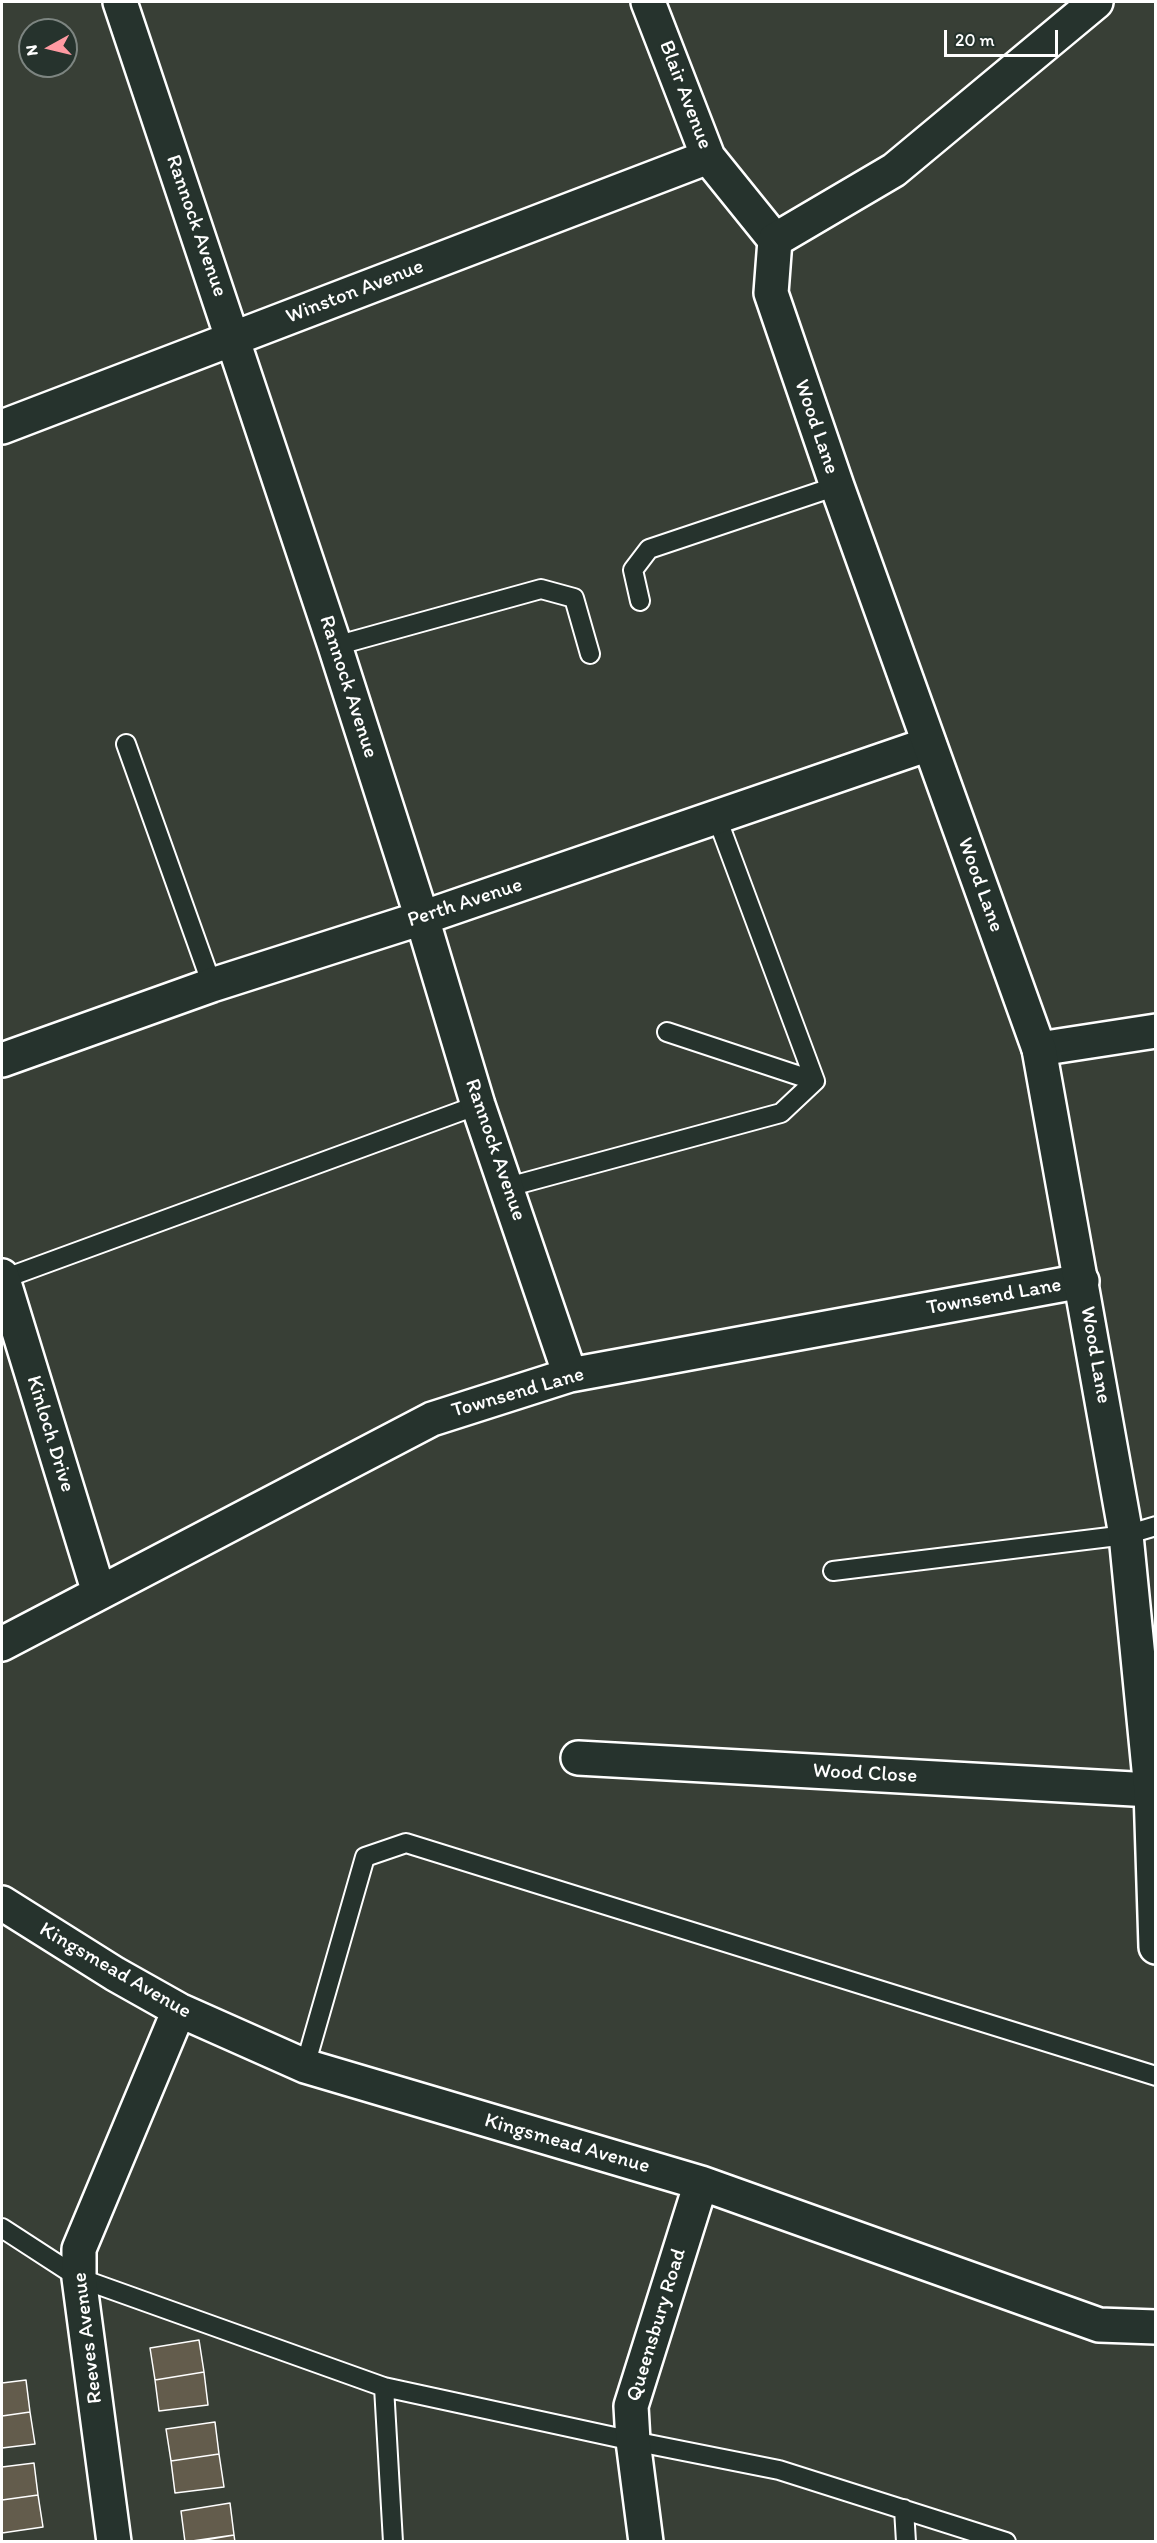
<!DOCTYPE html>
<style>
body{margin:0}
#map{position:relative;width:1157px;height:2543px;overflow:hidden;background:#383f36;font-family:Itim,sans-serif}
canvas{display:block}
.frame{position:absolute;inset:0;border:3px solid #fff;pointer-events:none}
.north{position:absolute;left:18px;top:18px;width:60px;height:60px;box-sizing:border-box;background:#26332d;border:2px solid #7d8581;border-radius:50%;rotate:262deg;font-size:16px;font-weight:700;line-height:24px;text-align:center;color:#fff}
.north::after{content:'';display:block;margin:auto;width:21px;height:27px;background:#ff9aa2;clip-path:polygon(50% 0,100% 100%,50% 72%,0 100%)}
.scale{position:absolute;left:944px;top:30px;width:114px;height:27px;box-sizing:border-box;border:3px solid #fff;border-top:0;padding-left:8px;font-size:18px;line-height:21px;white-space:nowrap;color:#fff;-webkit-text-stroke:4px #26332d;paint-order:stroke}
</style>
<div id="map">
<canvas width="1157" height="2543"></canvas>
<div class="frame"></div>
<div class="north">N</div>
<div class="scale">20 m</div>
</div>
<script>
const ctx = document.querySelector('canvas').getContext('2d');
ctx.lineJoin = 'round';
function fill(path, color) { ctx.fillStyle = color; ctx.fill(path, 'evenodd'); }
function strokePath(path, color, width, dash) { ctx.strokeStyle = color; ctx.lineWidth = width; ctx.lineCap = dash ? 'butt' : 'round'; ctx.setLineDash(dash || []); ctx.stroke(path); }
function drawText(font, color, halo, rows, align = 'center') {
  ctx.font = font + ' Itim,sans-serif'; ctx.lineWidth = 4.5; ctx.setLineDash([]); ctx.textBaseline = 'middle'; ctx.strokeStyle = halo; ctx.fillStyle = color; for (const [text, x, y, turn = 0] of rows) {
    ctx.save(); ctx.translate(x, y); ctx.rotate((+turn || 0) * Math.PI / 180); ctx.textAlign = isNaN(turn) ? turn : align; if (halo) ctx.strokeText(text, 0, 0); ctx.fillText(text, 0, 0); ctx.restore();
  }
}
const building = new Path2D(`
 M 199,2340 L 204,2372 L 155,2380 L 150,2348 Z
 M 204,2372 L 208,2405 L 159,2411 L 155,2380 Z
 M 26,2380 L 30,2412 L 2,2416 L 2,2383 Z
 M 30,2412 L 35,2444 L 2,2448 L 2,2416 Z
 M 215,2422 L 219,2454 L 171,2461 L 166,2429 Z
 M 219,2454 L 224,2487 L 175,2493 L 171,2461 Z
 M 34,2463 L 38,2495 L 2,2500 L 2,2467 Z
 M 38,2495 L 43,2527 L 2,2533 L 2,2500 Z
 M 230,2503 L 234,2535 L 185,2542 L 181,2511 Z
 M 234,2535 L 235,2542 L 193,2542 Z`);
const service = new Path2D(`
 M 640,601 L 633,570 L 649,549 L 837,486
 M 335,646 L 541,589 L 574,598 L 590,654
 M 126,744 L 212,985
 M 667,1032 L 815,1081
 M 508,1187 L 781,1113 L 815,1081 L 717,818
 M 3,1279 L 478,1105
 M 833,1571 L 1126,1535 L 1156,1526
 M 305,2066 L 365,1857 L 406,1843 L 1156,2076
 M 2,2228 L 79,2278 L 384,2387 L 633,2441 L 779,2470 L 1006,2542
 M 384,2387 L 393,2542
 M 904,2509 L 906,2542`);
const minor = new Path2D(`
 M 120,2 L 335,646 L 422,918 L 478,1105 L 570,1375
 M 648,2 L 708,157 L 775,240
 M 2,427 L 708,157
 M 1039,1049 L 1156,1031
 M 2,1060 L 212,985 L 422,918 L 929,744
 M 2,1276 L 99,1593
 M 2,1644 L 432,1419 L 570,1375 L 1082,1281
 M 578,1758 L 1151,1790
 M 2,1903 L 115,1974 L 179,2010 L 305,2066 L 701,2183 L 1099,2325 L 1156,2327
 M 114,2542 L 79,2278 L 79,2249 L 179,2010
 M 646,2542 L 633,2441 L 631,2406 L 701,2183`);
const tertiary = new Path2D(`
 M 1096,2 L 894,170 L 775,240 L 771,293 L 837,486 L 1039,1049 L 1126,1535 L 1151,1790 L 1156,1947`);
const streetNames = [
 ["Blair Avenue",685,95,69],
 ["Rannock Avenue",196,226,71],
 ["Winston Avenue",355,292,-21],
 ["Wood Lane",816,427,71],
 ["Rannock Avenue",348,687,72],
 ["Wood Lane",980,885,70],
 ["Perth Avenue",465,903,-18],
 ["Rannock Avenue",495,1150,71],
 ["Townsend Lane",994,1297,-10],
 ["Wood Lane",1095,1355,80],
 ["Townsend Lane",518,1393,-16],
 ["Kinloch Drive",50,1434,73],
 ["Wood Close",865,1774,3],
 ["Kingsmead Avenue",115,1971,30],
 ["Kingsmead Avenue",567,2144,16],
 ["Queensbury Road",657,2325,-73],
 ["Reeves Avenue",88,2338,-97]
];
fill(building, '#635c4c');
strokePath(building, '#fff', 1.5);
strokePath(service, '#fff', 22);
strokePath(minor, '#fff', 38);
strokePath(tertiary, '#fff', 38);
strokePath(service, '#26332d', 18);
strokePath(minor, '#26332d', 33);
strokePath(tertiary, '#26332d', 33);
drawText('21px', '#fff', '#26332d', streetNames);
</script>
